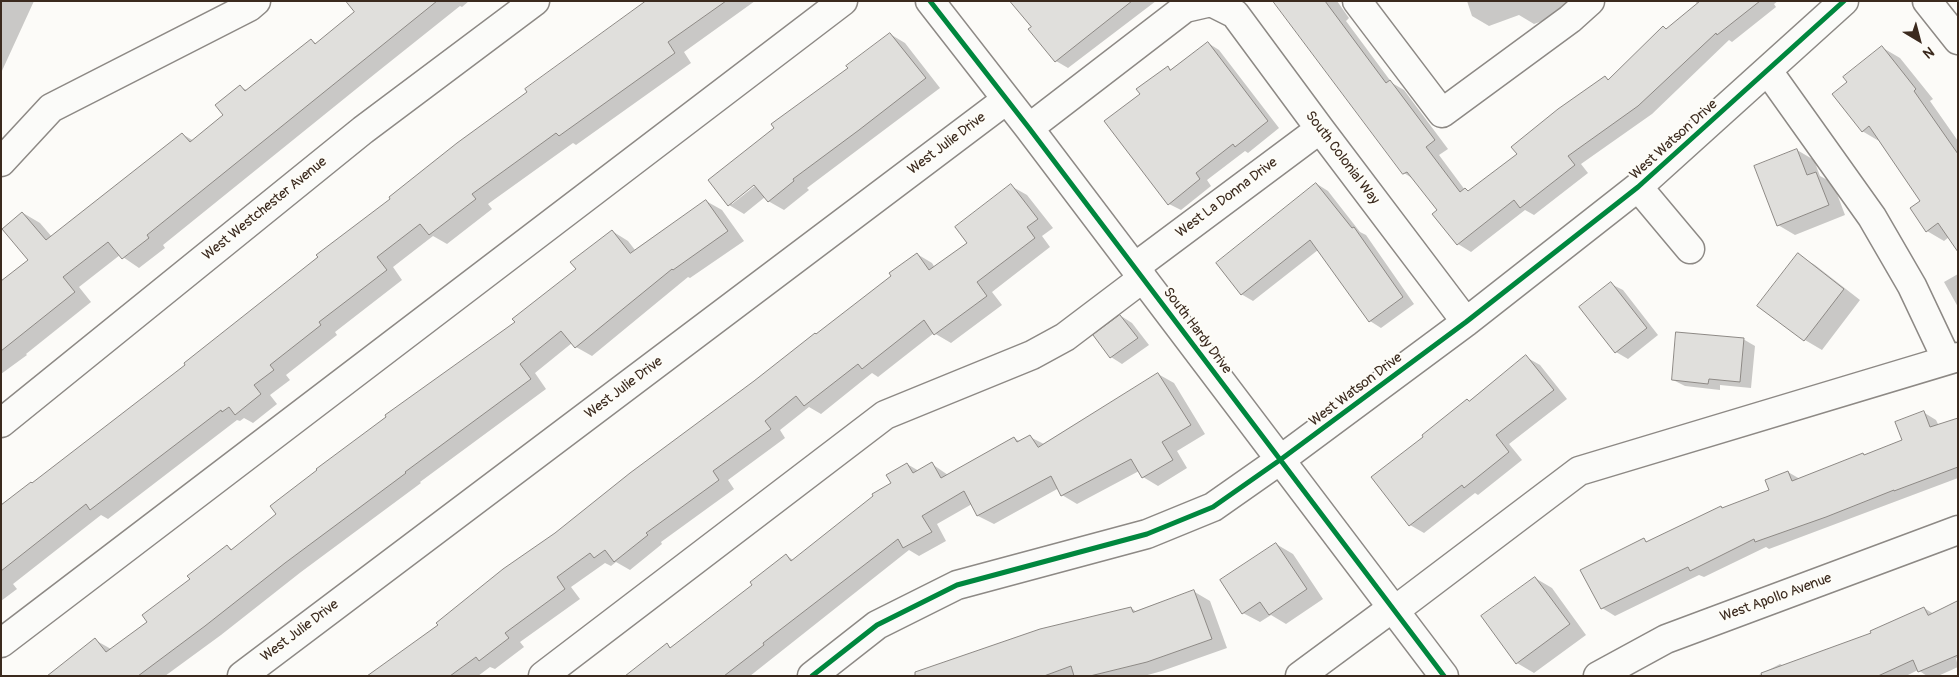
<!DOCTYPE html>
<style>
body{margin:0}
#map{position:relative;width:1959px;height:677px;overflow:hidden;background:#fcfbf8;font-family:Pangolin,sans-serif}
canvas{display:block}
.frame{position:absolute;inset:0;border:2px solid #3b2a1e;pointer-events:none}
.north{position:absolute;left:1894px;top:15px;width:50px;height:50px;-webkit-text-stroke:4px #fdfcf7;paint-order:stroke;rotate:143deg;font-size:14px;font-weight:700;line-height:20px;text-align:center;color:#3b2a1e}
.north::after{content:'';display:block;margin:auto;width:18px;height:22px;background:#3b2a1e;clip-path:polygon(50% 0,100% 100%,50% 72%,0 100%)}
</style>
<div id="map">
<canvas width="1959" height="677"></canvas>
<div class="frame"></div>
<div class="north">N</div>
</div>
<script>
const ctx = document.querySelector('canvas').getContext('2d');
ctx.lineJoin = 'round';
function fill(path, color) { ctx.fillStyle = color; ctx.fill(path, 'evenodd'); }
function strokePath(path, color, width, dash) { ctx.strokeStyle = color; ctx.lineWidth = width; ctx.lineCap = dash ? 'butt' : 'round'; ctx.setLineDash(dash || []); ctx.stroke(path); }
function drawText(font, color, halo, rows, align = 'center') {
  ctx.font = font + ' Pangolin,sans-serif'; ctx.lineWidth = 4.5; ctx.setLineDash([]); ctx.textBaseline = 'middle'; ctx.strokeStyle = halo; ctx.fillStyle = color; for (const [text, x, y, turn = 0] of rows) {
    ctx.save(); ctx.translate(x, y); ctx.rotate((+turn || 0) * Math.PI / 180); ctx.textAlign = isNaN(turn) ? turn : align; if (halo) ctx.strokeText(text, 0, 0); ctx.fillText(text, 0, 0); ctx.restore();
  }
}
const shadow = new Path2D(`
 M 1,1 L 34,1 L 1,73 Z
 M 347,1 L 469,1 L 462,7 L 460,6 L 376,73 L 163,245 L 165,248 L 139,268 L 120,255 L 79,287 L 91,302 L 26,354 L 27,355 L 1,374 L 1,283 L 30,260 L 23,213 L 40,223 L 52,237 L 182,134 L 194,141 L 225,115 L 240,87 L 247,90 L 311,40 L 317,44 L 356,12 Z
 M 648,1 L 755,1 L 684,52 L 691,63 L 576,145 L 573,143 L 488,204 L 492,209 L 447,244 L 433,236 L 393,267 L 402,280 L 335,332 L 337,335 L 286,375 L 290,380 L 270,395 L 277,404 L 253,423 L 244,418 L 240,421 L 237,420 L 108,519 L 101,515 L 13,584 L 17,589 L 1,601 L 1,508 L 187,365 Z
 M 1011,1 L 1156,1 L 1068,68 L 1056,61 L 1033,27 Z
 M 1277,1 L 1337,1 L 1349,18 L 1346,21 L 1392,83 L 1404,90 L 1448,149 L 1439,155 L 1465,190 L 1470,192 L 1518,154 L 1605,77 L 1609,80 L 1698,5 L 1695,1 L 1778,1 L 1774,4 L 1776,7 L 1732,42 L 1729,40 L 1652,114 L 1581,164 L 1588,173 L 1534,215 L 1525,210 L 1471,252 L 1458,244 L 1439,210 L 1415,180 L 1404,173 L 1278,5 Z
 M 1467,1 L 1567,1 L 1570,11 L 1534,24 L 1519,15 L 1489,26 L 1472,16 Z
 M 890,34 L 905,43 L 940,88 L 807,188 L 809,190 L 784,210 L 768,201 L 765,197 L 744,214 L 729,205 L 710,181 L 776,128 L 773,124 L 850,69 L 848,67 ZM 758,180 L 760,182 L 732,204 L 732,201 Z
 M 1208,43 L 1219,50 L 1279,128 L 1248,153 L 1245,151 L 1207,180 L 1211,186 L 1181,210 L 1169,204 L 1142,94 L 1168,68 L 1172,70 Z
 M 1883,48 L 1900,58 L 1933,99 L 1930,101 L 1958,141 L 1958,250 L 1949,237 L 1944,241 L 1927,231 L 1922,201 L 1879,141 L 1862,131 L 1849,83 Z
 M 1797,150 L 1814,160 L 1820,176 L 1833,183 L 1845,215 L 1795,235 L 1778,225 Z
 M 1317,184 L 1328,191 L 1360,232 L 1366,235 L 1414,304 L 1381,328 L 1370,321 L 1318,250 L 1253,301 L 1241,294 Z
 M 1011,186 L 1027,195 L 1053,228 L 1042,236 L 1050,247 L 992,292 L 1002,305 L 951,343 L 934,333 L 878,377 L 872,373 L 821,414 L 809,407 L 780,430 L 785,438 L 728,480 L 734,489 L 661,542 L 662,544 L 630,570 L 616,562 L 611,566 L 605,563 L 571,587 L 580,599 L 520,642 L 524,647 L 495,669 L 490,667 L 478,676 L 369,676 L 439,625 L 556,534 L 893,276 L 917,254 L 932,263 L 935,268 L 969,243 Z
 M 706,201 L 722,210 L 744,241 L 690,278 L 688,277 L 592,356 L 576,347 L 572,343 L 535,373 L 546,389 L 420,482 L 421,483 L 301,572 L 221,635 L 165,676 L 49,676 L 95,640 L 111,649 L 148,622 L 227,546 L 233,550 L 516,323 L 577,269 L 612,231 L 628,241 L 635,250 Z
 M 1798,255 L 1815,265 L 1860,300 L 1822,350 L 1805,340 L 1759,305 Z
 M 1958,274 L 1958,307 L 1944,282 Z
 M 1611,284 L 1623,290 L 1658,335 L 1628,359 L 1616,352 Z
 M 1121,316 L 1132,323 L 1149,345 L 1122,364 L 1111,357 Z
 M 1743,339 L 1755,346 L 1751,388 L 1720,385 L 1720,390 L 1685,386 L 1673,380 Z
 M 1526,357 L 1540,365 L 1567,399 L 1509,444 L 1522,460 L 1478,495 L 1475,493 L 1424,533 L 1410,525 L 1373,477 Z
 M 1158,374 L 1174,383 L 1205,434 L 1177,451 L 1187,468 L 1158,486 L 1143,477 L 1139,471 L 1077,504 L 1062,495 L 1059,488 L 994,524 L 978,516 L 972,504 L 937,524 L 946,541 L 919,556 L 909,550 L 750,676 L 627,676 L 667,645 L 672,648 L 754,585 L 786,555 L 793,560 L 893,484 L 907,464 L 919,471 L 932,464 L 948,475 L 1014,438 L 1021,442 L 1030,437 L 1044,444 Z
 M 1923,412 L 1936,420 L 1939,426 L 1958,420 L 1958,478 L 1769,549 L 1766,547 L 1704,577 L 1699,575 L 1615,616 L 1602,608 L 1644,540 L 1648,542 L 1721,507 L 1724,509 L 1771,491 L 1788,472 L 1800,479 L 1903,441 Z
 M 1276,544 L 1293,554 L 1323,599 L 1286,624 L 1271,615 L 1260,622 L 1243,613 Z
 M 1535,578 L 1552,588 L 1586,635 L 1534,673 L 1517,663 Z
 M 1193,591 L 1210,601 L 1227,648 L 1162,671 L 1144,676 L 930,676 L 1131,608 L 1137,612 Z
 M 1958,603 L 1958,658 L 1956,658 L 1958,667 L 1938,676 L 1927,676 L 1918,670 L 1906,676 L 1757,676 L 1780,664 L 1784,666 L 1873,634 L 1924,608 L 1934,614 Z`);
const building = new Path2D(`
 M 346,1 L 437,1 L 147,235 L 149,238 L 122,259 L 108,242 L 63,277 L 75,292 L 1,351 L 1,281 L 28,260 L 2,229 L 22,212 L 46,240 L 182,133 L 190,142 L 223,115 L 215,105 L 240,85 L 245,91 L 311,39 L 315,44 L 354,12 Z
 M 646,1 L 726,1 L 668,42 L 675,53 L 559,136 L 556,133 L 472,194 L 476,199 L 429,235 L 420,224 L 377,257 L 387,270 L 319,322 L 321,325 L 270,365 L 274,370 L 254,385 L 261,394 L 235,415 L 229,407 L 222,412 L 221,410 L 90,510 L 86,504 L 1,571 L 1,505 L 31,482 L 32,483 L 185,365 L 184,363 L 318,257 L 316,255 L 390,199 L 389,197 L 457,143 L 527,92 L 525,89 Z
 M 1010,1 L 1132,1 L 1055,62 L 1028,29 L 1031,27 Z
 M 1273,1 L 1325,1 L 1386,83 L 1390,80 L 1435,140 L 1426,147 L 1460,192 L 1465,188 L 1468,191 L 1517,154 L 1511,147 L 1558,109 L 1605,76 L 1608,80 L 1663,26 L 1666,29 L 1700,1 L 1760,1 L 1717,35 L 1716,33 L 1638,106 L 1568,156 L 1575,165 L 1520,208 L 1514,200 L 1457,245 L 1432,214 L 1437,210 L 1407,172 L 1403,174 Z
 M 890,33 L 926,78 L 859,130 L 793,179 L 794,181 L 768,202 L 754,185 L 728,206 L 708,180 L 774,128 L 771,124 L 848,68 L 846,66 Z
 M 1208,42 L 1268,121 L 1235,147 L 1233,144 L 1196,173 L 1200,179 L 1168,205 L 1104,121 L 1140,94 L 1136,89 L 1168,66 L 1170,70 Z
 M 1882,46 L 1916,89 L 1914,91 L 1958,154 L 1958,252 L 1938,223 L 1926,232 L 1910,208 L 1920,201 L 1869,126 L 1862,132 L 1832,94 L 1847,82 L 1843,77 Z
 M 1797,149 L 1807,175 L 1816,172 L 1829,205 L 1777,226 L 1754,166 Z
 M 1316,183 L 1352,228 L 1354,227 L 1403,297 L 1369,322 L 1310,240 L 1241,295 L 1216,263 Z
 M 1011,184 L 1038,219 L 1027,227 L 1035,238 L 977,282 L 987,296 L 934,335 L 924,320 L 862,369 L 858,364 L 804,406 L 796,396 L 765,421 L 771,429 L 713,471 L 719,480 L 646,533 L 648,535 L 614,562 L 605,550 L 594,558 L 590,553 L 557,577 L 565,589 L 505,633 L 509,638 L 479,661 L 476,657 L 450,676 L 367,676 L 438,625 L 436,623 L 503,569 L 555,533 L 630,473 L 754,381 L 815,333 L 816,334 L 891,276 L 889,273 L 917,253 L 929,270 L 967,243 L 955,227 Z
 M 706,200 L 728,231 L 673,270 L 672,269 L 575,348 L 561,331 L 520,364 L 531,379 L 405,472 L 406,473 L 285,563 L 205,626 L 138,676 L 47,676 L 95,638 L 106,652 L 147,622 L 142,615 L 190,579 L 187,576 L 227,545 L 231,550 L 276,514 L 270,506 L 317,470 L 316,469 L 386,417 L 385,415 L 515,322 L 512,319 L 576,269 L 570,262 L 612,230 L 630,253 Z
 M 1798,253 L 1844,289 L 1804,341 L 1757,306 Z
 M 1611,282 L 1647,328 L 1615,353 L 1579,307 Z
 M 1120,315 L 1138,338 L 1110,358 L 1093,335 Z
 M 1676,332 L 1744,338 L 1740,382 L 1709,379 L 1708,384 L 1672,380 Z
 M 1526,355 L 1554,390 L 1496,435 L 1509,452 L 1464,488 L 1462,485 L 1409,526 L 1371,477 L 1423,437 L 1422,435 L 1467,399 L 1469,401 Z
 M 1158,373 L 1191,425 L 1162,442 L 1173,460 L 1142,478 L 1131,459 L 1061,496 L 1051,476 L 977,516 L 964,491 L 922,516 L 932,532 L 903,548 L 898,539 L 763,643 L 764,645 L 724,676 L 625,676 L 667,643 L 670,648 L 752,585 L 750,582 L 786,554 L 791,561 L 873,496 L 872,494 L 891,483 L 886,475 L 907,463 L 913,473 L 932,462 L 941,478 L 1014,437 L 1017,442 L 1030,435 L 1038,447 Z
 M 1924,411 L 1930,427 L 1958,418 L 1958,467 L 1894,491 L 1894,490 L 1826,517 L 1755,542 L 1754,539 L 1690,571 L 1688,567 L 1601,609 L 1580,570 L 1644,538 L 1646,542 L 1721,506 L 1722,508 L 1769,490 L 1765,480 L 1788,471 L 1792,481 L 1863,453 L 1864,455 L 1902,440 L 1895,422 Z
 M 1276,543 L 1307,589 L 1269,615 L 1260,602 L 1242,614 L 1220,580 Z
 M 1535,577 L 1570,624 L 1516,664 L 1481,616 Z
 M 1194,590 L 1212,639 L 1147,662 L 1090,676 L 1074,676 L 1071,666 L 1044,676 L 915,676 L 915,672 L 1040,629 L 1131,607 L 1133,612 Z
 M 1958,601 L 1958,655 L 1918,672 L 1913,660 L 1878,676 L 1762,676 L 1761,673 L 1871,633 L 1870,631 L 1924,607 L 1928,615 Z`);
const minor = new Path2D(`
 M 930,1 L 1029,128 L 1444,676
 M 1357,1 L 1442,113 L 1570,19 L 1590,1
 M 1927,1 L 1958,40
 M 1768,71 L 1872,217 L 1912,286 L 1947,360
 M 1029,128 L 1185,8 L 1211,2 L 1235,14 L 1320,129 L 1466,322
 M 1,162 L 51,108 L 249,7 L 256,1
 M 1638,187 L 1690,249
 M 1135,267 L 1320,129
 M 1,423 L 363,130 L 535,1
 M 1394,611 L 1579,471 L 1958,357
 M 1,643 L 843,1
 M 242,676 L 1006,100
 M 543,676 L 885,415 L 1032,355 L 1065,337 L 1143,278
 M 812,676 L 877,625 L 957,585 L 1147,534 L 1213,507 L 1280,460 L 1466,322 L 1638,187 L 1844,1
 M 1300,676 L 1392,608
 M 1598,676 L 1666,639 L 1958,530`);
const cycleway = new Path2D(`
 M 930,1 L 1029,128 L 1444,676
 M 812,676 L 877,625 L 957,585 L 1147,534 L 1213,507 L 1280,460 L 1466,322 L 1638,187 L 1844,1`);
const streetNames = [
 ["West Watson Drive",1674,140,-42],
 ["West Julie Drive",947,144,-37],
 ["South Colonial Way",1342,158,53],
 ["West La Donna Drive",1227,198,-37],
 ["West Westchester Avenue",265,209,-39],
 ["South Hardy Drive",1197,331,53],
 ["West Julie Drive",624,388,-37],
 ["West Watson Drive",1356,390,-37],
 ["West Apollo Avenue",1776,598,-20],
 ["West Julie Drive",300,631,-37]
];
fill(shadow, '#0003');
fill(building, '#e0dfdc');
strokePath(building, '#8d8985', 1);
strokePath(minor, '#8d8985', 31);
strokePath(minor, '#fbfbf9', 28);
strokePath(cycleway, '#00873e', 5);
drawText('14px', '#3b2a1e', '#fdfcf7', streetNames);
</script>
